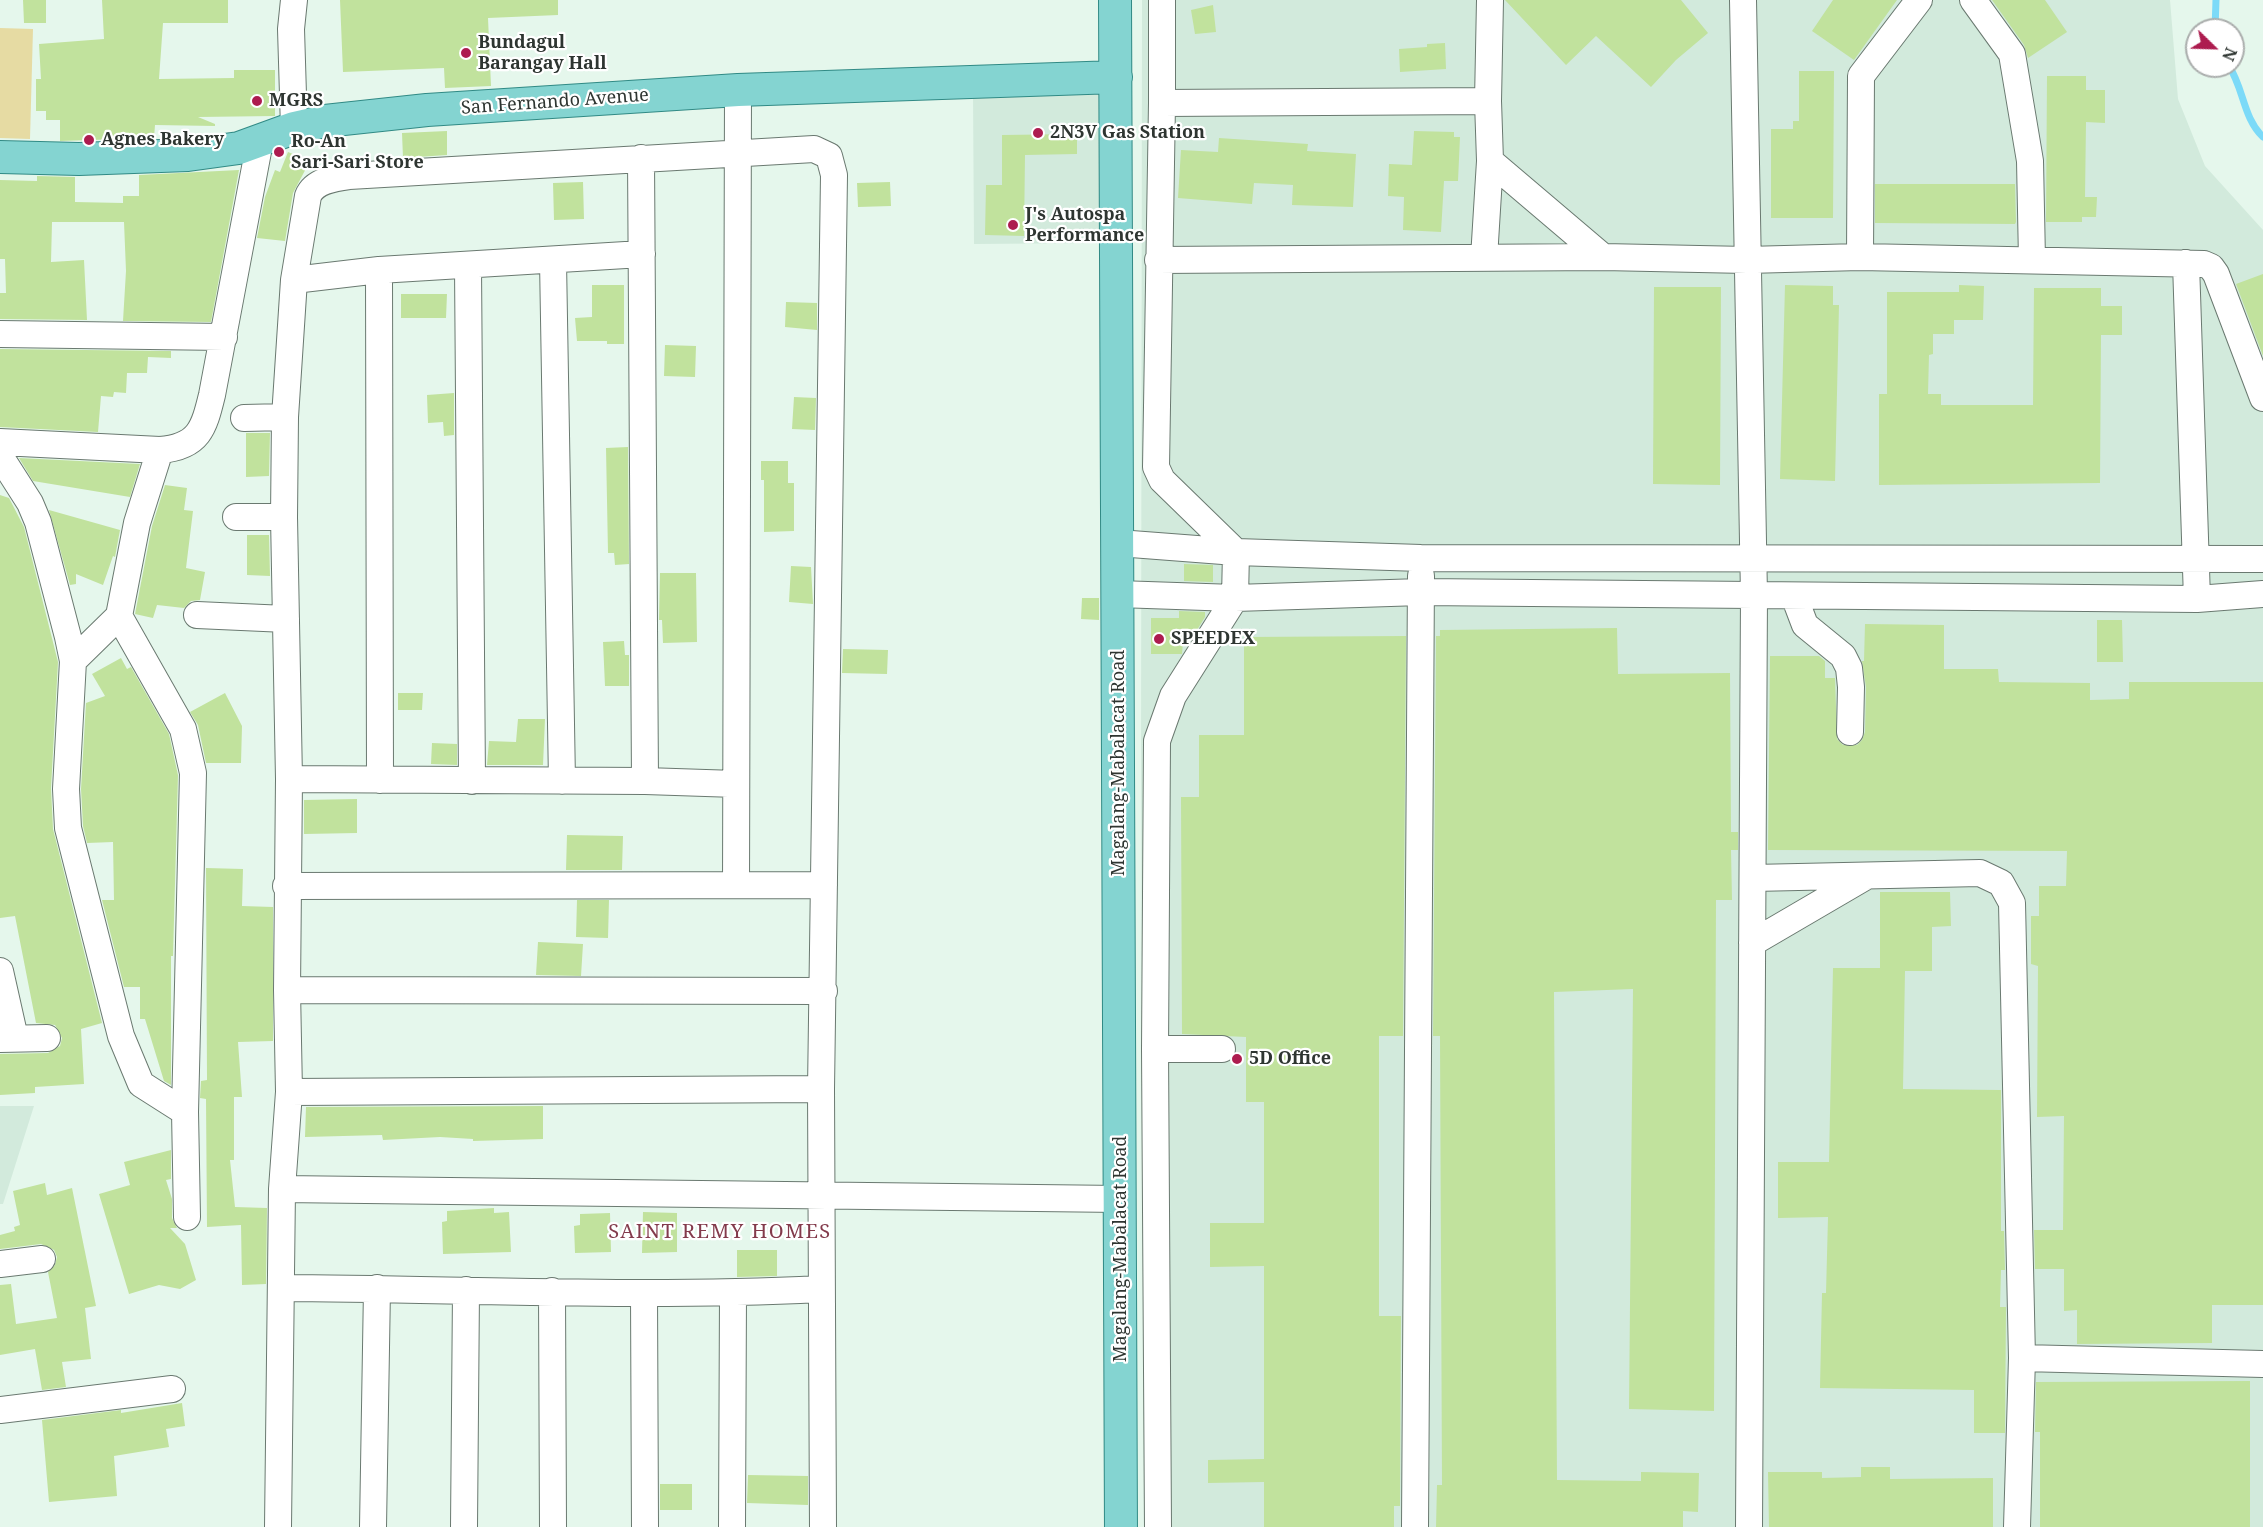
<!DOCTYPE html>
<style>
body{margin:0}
#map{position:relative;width:2263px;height:1527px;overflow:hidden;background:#e5f7ec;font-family:"Noto Serif",serif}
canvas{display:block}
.north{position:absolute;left:2185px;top:18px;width:60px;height:60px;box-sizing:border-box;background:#fff;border:2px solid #abaead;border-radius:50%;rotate:113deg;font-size:16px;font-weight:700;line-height:24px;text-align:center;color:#2e3531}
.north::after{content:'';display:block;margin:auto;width:21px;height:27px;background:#ad1c4f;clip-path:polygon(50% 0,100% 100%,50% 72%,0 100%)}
</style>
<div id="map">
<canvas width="2263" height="1527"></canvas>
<div class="north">N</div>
</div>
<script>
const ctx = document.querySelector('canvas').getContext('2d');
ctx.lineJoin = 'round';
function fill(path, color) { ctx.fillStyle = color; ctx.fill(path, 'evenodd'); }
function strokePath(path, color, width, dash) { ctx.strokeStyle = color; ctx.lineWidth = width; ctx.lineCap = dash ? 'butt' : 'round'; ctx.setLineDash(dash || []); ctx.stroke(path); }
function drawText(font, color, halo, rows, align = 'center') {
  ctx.font = font + ' "Noto Serif",serif'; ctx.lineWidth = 4.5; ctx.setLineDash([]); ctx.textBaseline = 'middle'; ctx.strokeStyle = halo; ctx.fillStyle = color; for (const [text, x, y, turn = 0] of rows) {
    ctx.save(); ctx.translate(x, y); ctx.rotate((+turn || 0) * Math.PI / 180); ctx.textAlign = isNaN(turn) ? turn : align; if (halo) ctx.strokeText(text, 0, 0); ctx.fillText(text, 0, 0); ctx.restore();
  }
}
const built = new Path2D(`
 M 1142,0 L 2170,0 L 2178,99 L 2205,166 L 2263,230 L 2263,1527 L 1144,1527 L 1141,774 Z
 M 1102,92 L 1102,243 L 974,244 L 973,93 Z
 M 0,1106 L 34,1106 L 3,1204 L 0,1204 Z`);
const green = new Path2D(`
 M 0,28 L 33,29 L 30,139 L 0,138 Z`);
const stream = new Path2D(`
 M 2215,30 L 2216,0
 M 2229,66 C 2244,89 2243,118 2263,137`);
const building = new Path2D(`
 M 23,0 L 46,0 L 46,23 L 24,23 Z
 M 102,0 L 228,0 L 228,23 L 163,23 L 159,79 L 234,78 L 234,70 L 275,70 L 275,116 L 198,117 L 215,124 L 215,126 L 155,125 L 154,138 L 60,141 L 60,120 L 46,120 L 46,111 L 36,111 L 36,79 L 41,79 L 39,44 L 104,39 Z
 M 340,0 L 558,0 L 558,15 L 488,18 L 491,86 L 445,88 L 444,68 L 343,72 Z
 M 1505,0 L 1681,0 L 1708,33 L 1676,60 L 1651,87 L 1596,36 L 1566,65 Z
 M 1833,0 L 1897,0 L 1854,60 L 1812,31 Z
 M 1992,0 L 2045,0 L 2067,32 L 2028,58 L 2024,45 Z
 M 1213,5 L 1216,32 L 1195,34 L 1191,10 Z
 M 1445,43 L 1446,69 L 1400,72 L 1399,49 L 1427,47 L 1427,44 Z
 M 1799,71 L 1834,71 L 1833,218 L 1771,218 L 1771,129 L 1793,129 L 1793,121 L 1799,121 Z
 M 2047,76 L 2086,76 L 2086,90 L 2105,90 L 2105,123 L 2086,122 L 2085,197 L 2097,197 L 2096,217 L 2082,217 L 2082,222 L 2046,222 Z
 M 447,131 L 447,155 L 403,158 L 402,133 Z
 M 1414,131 L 1454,132 L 1454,137 L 1460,137 L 1458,181 L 1444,181 L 1441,232 L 1403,230 L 1404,197 L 1388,196 L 1389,164 L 1412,165 Z
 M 1077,134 L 1077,154 L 1025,155 L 1024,236 L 985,235 L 986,185 L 1002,185 L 1002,135 Z
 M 1219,138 L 1308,144 L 1307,151 L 1356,154 L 1353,207 L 1292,205 L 1293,185 L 1254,183 L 1252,204 L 1178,198 L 1181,150 L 1218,152 Z
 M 288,152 L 310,161 L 293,193 L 285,241 L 257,238 L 265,197 L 275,170 L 280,172 Z
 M 239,170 L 211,322 L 123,321 L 126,271 L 124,222 L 52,222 L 51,262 L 84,260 L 87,320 L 0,319 L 0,293 L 6,293 L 5,259 L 0,259 L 0,180 L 37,181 L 37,176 L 75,177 L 75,202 L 123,203 L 123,196 L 139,196 L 139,175 Z
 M 583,182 L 584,219 L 554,220 L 553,183 Z
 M 890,182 L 891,206 L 858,207 L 857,183 Z
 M 1875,184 L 2015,184 L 2016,222 L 2015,224 L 1875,223 Z
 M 2263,274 L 2263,356 L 2236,284 Z
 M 592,285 L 624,285 L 624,344 L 607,344 L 607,341 L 577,341 L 575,318 L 592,317 Z
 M 1785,285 L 1833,286 L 1833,305 L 1839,305 L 1835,481 L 1780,479 Z
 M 1959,285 L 1984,286 L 1983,320 L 1954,320 L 1954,334 L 1933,334 L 1933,354 L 1929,355 L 1928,394 L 1941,394 L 1941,405 L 2033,405 L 2034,288 L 2101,288 L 2101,306 L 2122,306 L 2122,335 L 2101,335 L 2100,483 L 1879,485 L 1879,394 L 1887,394 L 1887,292 L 1959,292 Z
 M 1654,287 L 1721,287 L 1720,485 L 1653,484 Z
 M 401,294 L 447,294 L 446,318 L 401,318 Z
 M 786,302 L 817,303 L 817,330 L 785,327 Z
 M 665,345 L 696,346 L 695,377 L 664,376 Z
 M 0,349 L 171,351 L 171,358 L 148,357 L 147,373 L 127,373 L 126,393 L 114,392 L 113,397 L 101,396 L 98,432 L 0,427 Z
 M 454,393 L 454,435 L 444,436 L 443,422 L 428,423 L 427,395 Z
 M 794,397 L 816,398 L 815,430 L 792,429 Z
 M 246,433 L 270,433 L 269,476 L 246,477 Z
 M 628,447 L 629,564 L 615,565 L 614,553 L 608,553 L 606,448 Z
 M 19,458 L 140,464 L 130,497 L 33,481 Z
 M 761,461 L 788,461 L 788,483 L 794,483 L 794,531 L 764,532 L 764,480 L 761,480 Z
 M 165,485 L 187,488 L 184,510 L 193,511 L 186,568 L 205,572 L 200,600 L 191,601 L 184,608 L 157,605 L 153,618 L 135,614 L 152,526 Z
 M 0,495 L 9,498 L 24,527 L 58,662 L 51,788 L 53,829 L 102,1023 L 81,1029 L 84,1084 L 35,1087 L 35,1093 L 0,1095 L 0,1054 L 48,1053 L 60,1046 L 62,1038 L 55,1025 L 36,1023 L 15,916 L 0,918 Z
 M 49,510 L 120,530 L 115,557 L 113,556 L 103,585 L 76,574 L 76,584 L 70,585 Z
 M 247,535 L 269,535 L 270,576 L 247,575 Z
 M 1184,564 L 1213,565 L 1213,582 L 1184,581 Z
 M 791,566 L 811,567 L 813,604 L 789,602 Z
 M 660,573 L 696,573 L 697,642 L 663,643 L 662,620 L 659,620 Z
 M 1082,598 L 1099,598 L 1099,620 L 1081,619 Z
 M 1179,611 L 1205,612 L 1205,617 L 1197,630 L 1184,630 L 1182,654 L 1151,654 L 1151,618 L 1179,618 Z
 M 2097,620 L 2122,620 L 2123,662 L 2097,662 Z
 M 1865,624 L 1944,625 L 1944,669 L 1998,669 L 1999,682 L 2090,683 L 2090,700 L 2129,699 L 2129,682 L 2263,682 L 2263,1305 L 2212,1305 L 2212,1343 L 2077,1344 L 2077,1310 L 2064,1311 L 2064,1269 L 2035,1269 L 2034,1230 L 2063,1230 L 2064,1116 L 2037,1117 L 2038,966 L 2031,964 L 2031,916 L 2039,916 L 2039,886 L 2066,886 L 2067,851 L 1768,850 L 1770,656 L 1819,656 L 1825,661 L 1825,678 L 1835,678 L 1837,739 L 1843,745 L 1857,745 L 1862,740 L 1865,732 L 1866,687 L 1862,661 L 1864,661 Z
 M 1617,628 L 1618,674 L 1730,673 L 1731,832 L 1738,832 L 1738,850 L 1731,850 L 1732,900 L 1716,900 L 1714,1411 L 1629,1409 L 1633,989 L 1554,992 L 1557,1480 L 1641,1481 L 1641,1472 L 1699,1473 L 1698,1512 L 1683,1511 L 1683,1527 L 1436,1527 L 1437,1485 L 1442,1485 L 1440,1036 L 1433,1036 L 1436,636 L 1440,636 L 1440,630 Z
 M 1406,636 L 1403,1036 L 1379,1036 L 1379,1316 L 1401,1316 L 1400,1506 L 1394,1506 L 1394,1527 L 1264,1527 L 1264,1482 L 1208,1483 L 1208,1460 L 1264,1459 L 1264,1266 L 1210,1267 L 1210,1223 L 1264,1223 L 1264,1102 L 1246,1102 L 1246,1037 L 1182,1034 L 1181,797 L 1199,797 L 1199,735 L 1244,735 L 1244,637 Z
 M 624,641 L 625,655 L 629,655 L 629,686 L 605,686 L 603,642 Z
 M 843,649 L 888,650 L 887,674 L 842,673 Z
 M 121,658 L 127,669 L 131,667 L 169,734 L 178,775 L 173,956 L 171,956 L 171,1085 L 164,1081 L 145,1019 L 140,1019 L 140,987 L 124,987 L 102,900 L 114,900 L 113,842 L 87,843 L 83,826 L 81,789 L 86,703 L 105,696 L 92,674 Z
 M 225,693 L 242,726 L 241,763 L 206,763 L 198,725 L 190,712 Z
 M 398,693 L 423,693 L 422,710 L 398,710 Z
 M 518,719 L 545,719 L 543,765 L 487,765 L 489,741 L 516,742 Z
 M 432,743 L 457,744 L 457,765 L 431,764 Z
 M 357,799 L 357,833 L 304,834 L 304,800 Z
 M 567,835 L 623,836 L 622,870 L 566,870 Z
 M 206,868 L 243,869 L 242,906 L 273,907 L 273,1041 L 238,1042 L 242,1097 L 234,1097 L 234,1160 L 230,1160 L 235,1207 L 267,1208 L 266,1284 L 242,1285 L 241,1225 L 207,1227 L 206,1099 L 200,1098 L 201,1081 L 207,1080 Z
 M 1880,892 L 1950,892 L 1951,926 L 1932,927 L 1932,971 L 1905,971 L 1903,1089 L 2001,1090 L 2001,1231 L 2004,1231 L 2005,1270 L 2001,1270 L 2000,1307 L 2006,1307 L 2005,1433 L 1974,1433 L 1974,1390 L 1820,1388 L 1822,1293 L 1826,1293 L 1828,1217 L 1778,1218 L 1778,1162 L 1829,1162 L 1833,968 L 1880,968 Z
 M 577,900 L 609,900 L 608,938 L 576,937 Z
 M 538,942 L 583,944 L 581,976 L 536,975 Z
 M 543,1106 L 543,1139 L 473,1141 L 473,1139 L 440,1137 L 383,1140 L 382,1135 L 305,1137 L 306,1107 Z
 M 171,1150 L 171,1179 L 166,1180 L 172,1199 L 172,1218 L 177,1228 L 170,1228 L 185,1244 L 196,1280 L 180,1289 L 159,1285 L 129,1294 L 99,1194 L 130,1185 L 124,1162 Z
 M 45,1183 L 47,1195 L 72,1188 L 96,1306 L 85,1308 L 91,1359 L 62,1362 L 66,1387 L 42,1390 L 35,1349 L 0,1355 L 0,1285 L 11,1284 L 16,1324 L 57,1318 L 48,1272 L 55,1265 L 57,1257 L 54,1250 L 41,1244 L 0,1249 L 0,1235 L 15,1231 L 14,1227 L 20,1225 L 13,1191 Z
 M 494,1208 L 494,1213 L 509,1212 L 511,1252 L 443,1254 L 442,1222 L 447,1221 L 447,1211 Z
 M 643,1212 L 677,1213 L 677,1252 L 642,1253 Z
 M 610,1213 L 611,1252 L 575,1253 L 574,1226 L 580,1225 L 580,1214 Z
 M 737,1250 L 777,1250 L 777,1276 L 737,1277 Z
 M 2250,1381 L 2250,1527 L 2040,1527 L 2040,1432 L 2035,1432 L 2036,1382 Z
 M 182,1403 L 185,1426 L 166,1429 L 169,1447 L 114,1456 L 117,1496 L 49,1502 L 42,1420 L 121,1410 L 121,1413 Z
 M 1861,1467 L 1890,1467 L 1890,1479 L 1993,1478 L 1993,1527 L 1769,1527 L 1768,1472 L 1822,1472 L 1822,1478 L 1861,1477 Z
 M 748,1475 L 808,1476 L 808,1505 L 747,1503 Z
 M 660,1484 L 692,1484 L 692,1510 L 660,1510 Z`);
const minor = new Path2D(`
 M 1162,0 L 1162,103 L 1488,101
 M 1743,0 L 1754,595 L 1749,1527
 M 1973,0 L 2012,54 L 2030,161 L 2032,260
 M 294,128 L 291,29 L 294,0
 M 641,158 L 645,781
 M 1490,161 L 1603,257
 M 1860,257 L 1861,76 L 1919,0
 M 1484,258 L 1490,161 L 1488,101 L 1490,0
 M 1158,260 L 1603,257 L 1747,260 L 1860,257 L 2204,264 L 2211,267 L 2216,274 L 2263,398
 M 553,261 L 562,781
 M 2186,263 L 2197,599
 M 468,267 L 472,781
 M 379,270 L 380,780
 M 294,280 L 379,270 L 642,254
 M 0,334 L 224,337
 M 244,418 L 285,417
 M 0,442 L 160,450 C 199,447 204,428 212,395 L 260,141
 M 160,450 L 137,523 L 119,616 L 183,729 L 193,773 L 185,1112 L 187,1217
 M 0,456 L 30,503 L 38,522 L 68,637 L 73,661 L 66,789 L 68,828 L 121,1036 L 141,1084 L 185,1112
 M 236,517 L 284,517
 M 1118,543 L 1236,552 L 1421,558 L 2263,559
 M 1118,594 L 1235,598 L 1421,592 L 2197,599 L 2263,594
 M 1794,596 L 1805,625 L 1843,656 L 1849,668 L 1851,687 L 1850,732
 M 197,615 L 286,619
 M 73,661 L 119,616
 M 289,779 L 645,781 L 736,784
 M 1753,878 L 1980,873 L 2001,883 L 2012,903 L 2022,1358 L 2017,1527
 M 736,885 L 738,90
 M 286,886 L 824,885
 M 1752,943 L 1865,877
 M 0,971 L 15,1038
 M 287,990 L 824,991
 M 0,1039 L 47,1038
 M 1155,1049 L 1222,1049
 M 289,1092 L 821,1089
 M 282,1189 L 1120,1199
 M 0,1264 L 42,1259
 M 281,1288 C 461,1289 640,1298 820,1289
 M 552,1291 L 553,1527
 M 644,1294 L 645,1527
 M 2022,1358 L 2263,1364
 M 0,1410 L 172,1389
 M 278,1527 L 282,1189 L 289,1092 L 287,990 L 289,779 L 284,517 L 285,417 L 294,280 L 308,196 C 314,181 334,178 349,176 L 814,149 L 829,156 L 834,175 L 821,1089 L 823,1527
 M 373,1527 L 377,1288
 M 464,1527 L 466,1290
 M 732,1527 L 733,1294
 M 1158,1527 L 1155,1049 L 1157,741 L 1173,696 L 1235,598 L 1236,552 L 1162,480 L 1156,467 L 1162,103
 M 1415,1527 L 1421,576`);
const major = new Path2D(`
 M 1115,0 L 1121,1527
 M 0,157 L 79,159 L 188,155 L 239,148 L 294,128 L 325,121 L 427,110 L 738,90 L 1116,77`);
const markers = [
 [466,53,6,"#ad1c4f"],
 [257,101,6,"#ad1c4f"],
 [1038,133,6,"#ad1c4f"],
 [89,140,6,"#ad1c4f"],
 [279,152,6,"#ad1c4f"],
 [1013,225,6,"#ad1c4f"],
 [1159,639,6,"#ad1c4f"],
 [1237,1059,6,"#ad1c4f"]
];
const poiNames = [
 ["Bundagul",478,43],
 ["Barangay Hall",478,64],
 ["MGRS",269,101],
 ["2N3V Gas Station",1050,133],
 ["Agnes Bakery",101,140],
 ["Ro-An",291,142],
 ["Sari-Sari Store",291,163],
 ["J's Autospa",1025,215],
 ["Performance",1025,236],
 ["SPEEDEX",1171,639],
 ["5D Office",1249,1059]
];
const streetNames = [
 ["San Fernando Avenue",555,102,-4],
 ["Magalang-Mabalacat Road",1119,763,-90],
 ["Magalang-Mabalacat Road",1121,1249,-90]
];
const neighbourhoodNames = [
 ["SAINT REMY HOMES",720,1232]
];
fill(built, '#d2eadc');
fill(green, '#e6dba3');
strokePath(stream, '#7cdaf8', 7);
fill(building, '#c1e29d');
strokePath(minor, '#6a7970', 28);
strokePath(major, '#318a85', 34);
strokePath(minor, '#fff', 26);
strokePath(major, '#84d4d1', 32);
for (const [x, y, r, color] of markers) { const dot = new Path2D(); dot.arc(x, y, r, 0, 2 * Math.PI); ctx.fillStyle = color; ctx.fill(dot); strokePath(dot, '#fff', 2); }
drawText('bold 18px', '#2e3531', '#fff', poiNames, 'left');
drawText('18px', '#2e3531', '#fff', streetNames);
ctx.letterSpacing = '1.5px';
drawText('20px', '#833b4c', '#fff', neighbourhoodNames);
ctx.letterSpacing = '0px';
</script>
